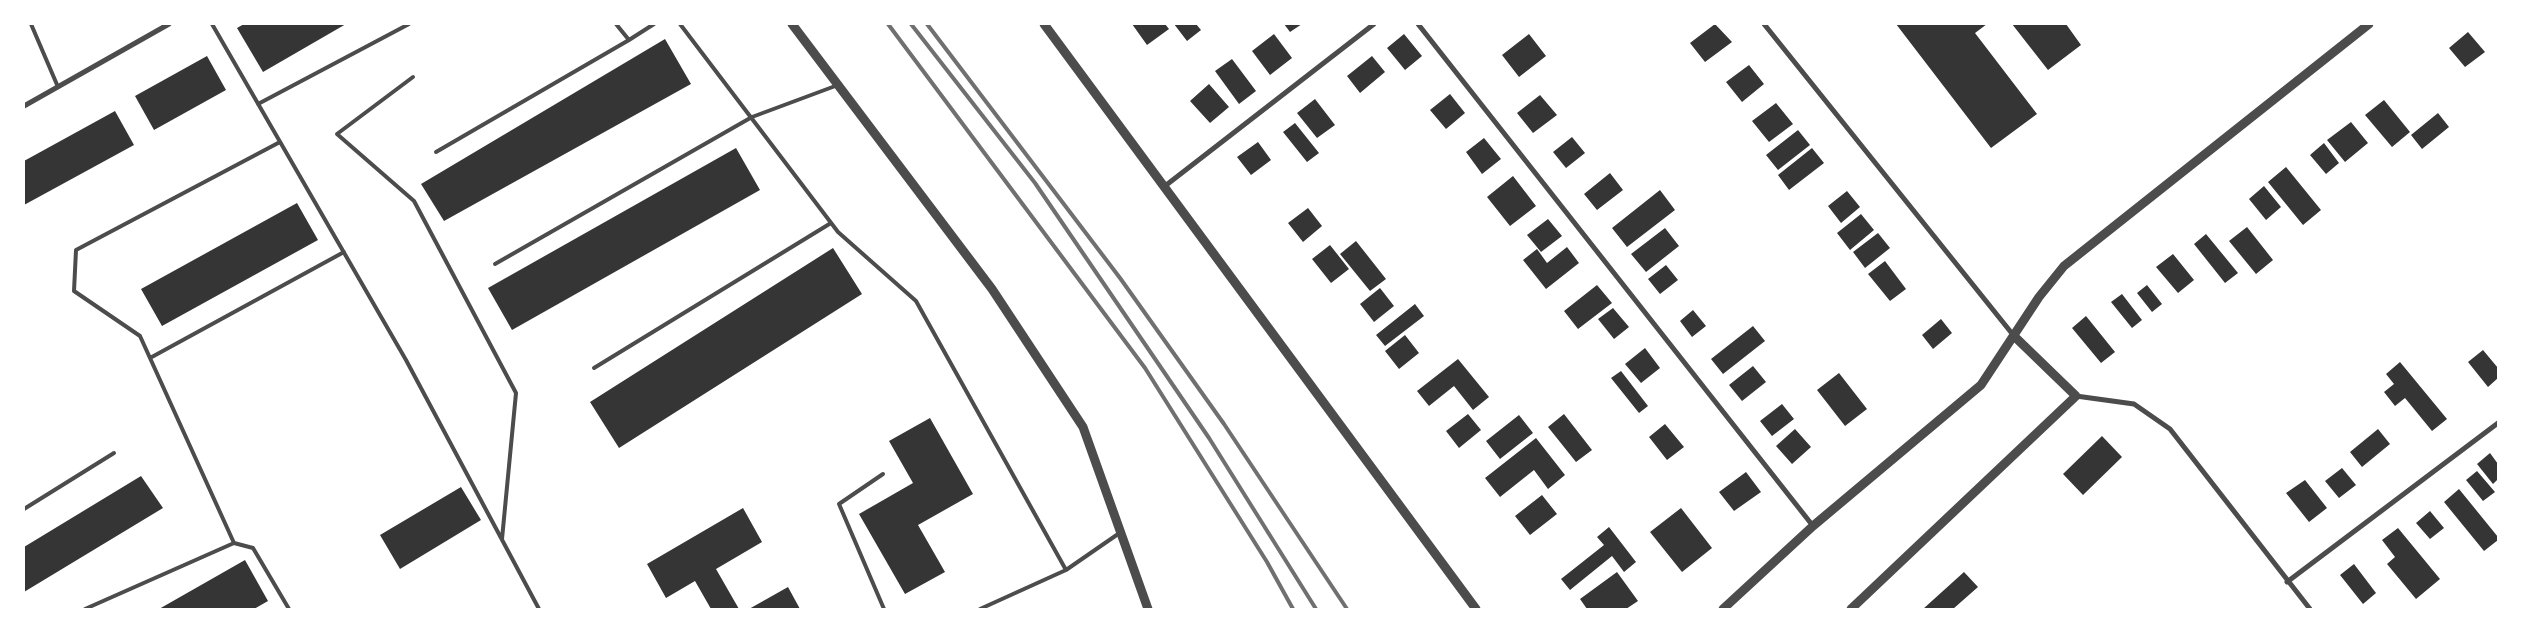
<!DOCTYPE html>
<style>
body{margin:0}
#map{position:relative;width:2522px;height:633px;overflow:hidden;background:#fff;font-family:"Golos Text",sans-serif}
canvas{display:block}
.frame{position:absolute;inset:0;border:25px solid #fff;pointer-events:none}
</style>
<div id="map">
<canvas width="2522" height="633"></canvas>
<div class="frame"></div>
</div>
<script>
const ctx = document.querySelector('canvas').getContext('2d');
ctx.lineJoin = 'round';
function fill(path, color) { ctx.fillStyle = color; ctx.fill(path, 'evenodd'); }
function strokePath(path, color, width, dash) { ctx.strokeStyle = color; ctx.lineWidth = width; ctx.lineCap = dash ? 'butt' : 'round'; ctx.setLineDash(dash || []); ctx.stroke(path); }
const building = new Path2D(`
 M 244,24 L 346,24 L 263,72 L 237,28 Z
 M 1132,24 L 1165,24 L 1169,29 L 1147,45 Z
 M 1174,24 L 1196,24 L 1201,30 L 1187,41 Z
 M 1284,24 L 1302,24 L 1290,32 Z
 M 1715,24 L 1732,42 L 1705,62 L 1690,43 Z
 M 1896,24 L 1987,24 L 1975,33 L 2037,114 L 1991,148 Z
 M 2012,24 L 2066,24 L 2081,45 L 2048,70 Z
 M 2468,32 L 2485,52 L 2465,67 L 2449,48 Z
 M 1274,34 L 1292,58 L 1270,75 L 1252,51 Z
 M 1404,34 L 1422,56 L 1405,70 L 1387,48 Z
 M 1529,34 L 1546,56 L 1519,77 L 1502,55 Z
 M 665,39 L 691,84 L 444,221 L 421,184 Z
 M 207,56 L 226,90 L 154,130 L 135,96 Z
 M 1372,56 L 1385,72 L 1360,93 L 1347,76 Z
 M 1232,59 L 1256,91 L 1239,104 L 1215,71 Z
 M 1749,65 L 1764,84 L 1742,102 L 1726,82 Z
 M 1209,84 L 1229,107 L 1210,123 L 1190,101 Z
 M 1450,94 L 1465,113 L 1446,129 L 1430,110 Z
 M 1540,95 L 1557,115 L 1533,133 L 1517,113 Z
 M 1315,99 L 1335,125 L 1317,138 L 1297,113 Z
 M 2384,100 L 2410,132 L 2392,147 L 2365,115 Z
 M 1776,103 L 1793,124 L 1769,142 L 1752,121 Z
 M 115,111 L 134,145 L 24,205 L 24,161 Z
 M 2438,113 L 2449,127 L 2422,149 L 2411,135 Z
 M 2351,122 L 2368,143 L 2345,162 L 2327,140 Z
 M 1295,123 L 1319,153 L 1307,162 L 1283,132 Z
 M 1798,130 L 1810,145 L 1778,170 L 1766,155 Z
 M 1572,137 L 1585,153 L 1566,168 L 1553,152 Z
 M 1484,138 L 1501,159 L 1482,174 L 1466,152 Z
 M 1258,142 L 1271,160 L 1251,175 L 1237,157 Z
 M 2324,143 L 2339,163 L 2326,174 L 2310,155 Z
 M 736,148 L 760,190 L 512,330 L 488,288 Z
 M 1812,148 L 1824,163 L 1789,190 L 1778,175 Z
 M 2286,167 L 2321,210 L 2303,225 L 2268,182 Z
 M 1610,173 L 1623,190 L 1597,210 L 1584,194 Z
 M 1513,176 L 1536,206 L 1510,226 L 1487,197 Z
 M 2264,186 L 2281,207 L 2266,220 L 2249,199 Z
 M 1660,190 L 1675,210 L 1627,247 L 1612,228 Z
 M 1847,191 L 1860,207 L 1841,223 L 1828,206 Z
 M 297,203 L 318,240 L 162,326 L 141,289 Z
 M 1308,208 L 1322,226 L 1303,242 L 1288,223 Z
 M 1861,214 L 1874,230 L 1850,250 L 1837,233 Z
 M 1548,219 L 1562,236 L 1541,252 L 1527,235 Z
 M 2247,227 L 2273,260 L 2256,274 L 2229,241 Z
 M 1665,228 L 1679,246 L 1646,272 L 1631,254 Z
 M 1878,233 L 1890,248 L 1865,268 L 1853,252 Z
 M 2206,234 L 2238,273 L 2225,283 L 2194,244 Z
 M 1356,241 L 1386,279 L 1370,291 L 1340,254 Z
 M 1330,245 L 1349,269 L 1331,283 L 1312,259 Z
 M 1567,247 L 1579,263 L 1546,289 L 1523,260 L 1537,249 L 1547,263 Z
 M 833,248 L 862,294 L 619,448 L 590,402 Z
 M 2173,254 L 2194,280 L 2178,293 L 2156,267 Z
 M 1885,261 L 1906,289 L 1890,301 L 1868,274 Z
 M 1666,265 L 1678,280 L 1660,294 L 1648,279 Z
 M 1597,285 L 1612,303 L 1578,329 L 1564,311 Z
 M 2147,285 L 2162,304 L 2152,312 L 2137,293 Z
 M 1380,288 L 1394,306 L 1374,322 L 1360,304 Z
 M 2122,294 L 2142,320 L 2132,328 L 2111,302 Z
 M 1415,304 L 1424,316 L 1385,346 L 1376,335 Z
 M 1613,308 L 1629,327 L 1614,339 L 1598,319 Z
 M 1693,310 L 1706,326 L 1692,337 L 1680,321 Z
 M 2086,316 L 2115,352 L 2101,363 L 2072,328 Z
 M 1941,319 L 1952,333 L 1933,349 L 1922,335 Z
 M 1753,326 L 1765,341 L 1723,374 L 1711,359 Z
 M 1405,335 L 1419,353 L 1399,369 L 1385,351 Z
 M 1645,348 L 1660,368 L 1641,383 L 1625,364 Z
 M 2483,350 L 2498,368 L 2498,378 L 2488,387 L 2468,362 Z
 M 1458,359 L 1489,397 L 1473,410 L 1454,386 L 1429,406 L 1417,391 Z
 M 2400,362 L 2447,419 L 2432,431 L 2405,398 L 2395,406 L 2384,392 L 2394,384 L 2386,374 Z
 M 1753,366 L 1766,382 L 1742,401 L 1729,385 Z
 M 1621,371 L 1648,406 L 1639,413 L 1611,378 Z
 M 1839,373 L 1867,409 L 1845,426 L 1817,390 Z
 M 1782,404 L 1794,419 L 1772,436 L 1760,421 Z
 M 1468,414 L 1481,430 L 1459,448 L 1446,431 Z
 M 1564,414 L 1592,450 L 1576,462 L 1548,427 Z
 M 1519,415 L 1533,433 L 1500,459 L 1486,441 Z
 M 930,418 L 973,494 L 918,525 L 945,572 L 905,594 L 859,514 L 913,483 L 889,441 Z
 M 1665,424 L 1684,447 L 1667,460 L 1649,437 Z
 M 1795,429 L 1811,447 L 1792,464 L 1776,446 Z
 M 2378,429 L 2390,444 L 2362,467 L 2350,452 Z
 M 2102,436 L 2122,457 L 2083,495 L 2063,474 Z
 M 1536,438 L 1565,475 L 1548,489 L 1534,470 L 1500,497 L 1485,478 Z
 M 2490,453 L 2498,464 L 2498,479 L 2493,484 L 2477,464 Z
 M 2342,468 L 2356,485 L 2339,498 L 2325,481 Z
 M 2477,471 L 2495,492 L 2483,501 L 2466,480 Z
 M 1746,472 L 1761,492 L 1734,511 L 1719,492 Z
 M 141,476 L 163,508 L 24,592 L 24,547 Z
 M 2305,480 L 2327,508 L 2309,522 L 2286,493 Z
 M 461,487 L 481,520 L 400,569 L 380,535 Z
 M 2459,489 L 2498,537 L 2498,540 L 2484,551 L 2444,502 Z
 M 1542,495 L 1557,514 L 1530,535 L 1515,516 Z
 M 743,508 L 762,542 L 716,569 L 739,609 L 711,609 L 695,581 L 666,598 L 647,564 Z
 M 1681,508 L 1712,548 L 1682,572 L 1650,532 Z
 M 2430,511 L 2444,528 L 2430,539 L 2416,523 Z
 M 1609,527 L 1636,562 L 1624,572 L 1612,556 L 1570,590 L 1561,579 L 1604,545 L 1597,537 Z
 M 2398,528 L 2440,579 L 2416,599 L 2387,564 L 2395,557 L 2382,540 Z
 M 245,560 L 268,601 L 254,609 L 159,609 Z
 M 2354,564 L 2376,593 L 2363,604 L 2340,575 Z
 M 1617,572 L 1638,601 L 1626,609 L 1587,609 L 1580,599 Z
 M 1964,572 L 1978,587 L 1953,609 L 1923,609 Z
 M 788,587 L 800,609 L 749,609 Z`);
const service = new Path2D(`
 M 31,24 L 58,87
 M 212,24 L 406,360 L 539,609
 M 616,24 L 629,40 L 654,24
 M 680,24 L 838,232 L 916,301 L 1066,570 L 1121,532
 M 413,77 L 337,134 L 414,201 L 516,393 L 502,539
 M 258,104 L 409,24
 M 436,152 L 629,40
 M 495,264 L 752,117 L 838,85
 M 150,358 L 344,252
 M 594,368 L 831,223
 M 883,474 L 839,504 L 884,609
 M 24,509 L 114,453
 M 234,543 L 253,548 L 289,609
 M 85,609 L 234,543 L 140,336 L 74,291 L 76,250 L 280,142
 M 980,609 L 1066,570`);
const minor = new Path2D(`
 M 1418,24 L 1813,526
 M 1764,24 L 2014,336
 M 24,106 L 169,24
 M 1165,186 L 1374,24
 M 2076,396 L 2134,404 L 2170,429 L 2310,609
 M 2287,582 L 2498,423`);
const tertiary = new Path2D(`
 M 792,24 L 992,289 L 1083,427 L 1148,609
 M 1044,24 L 1476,609
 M 1723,609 L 1813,526 L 1981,385 L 2039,297 L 2064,266 L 2369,24
 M 1851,609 L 2076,396 L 2014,336`);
const rail = new Path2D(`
 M 888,24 L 1145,368 L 1267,562 L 1293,609
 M 911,24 L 1035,183 L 1209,438 L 1316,609
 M 927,24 L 1120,278 L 1224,424 L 1347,609`);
fill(building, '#353535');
strokePath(service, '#4c4c4c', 4);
strokePath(minor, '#4c4c4c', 5);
strokePath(tertiary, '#4c4c4c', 9);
strokePath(rail, '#707070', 4);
</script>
